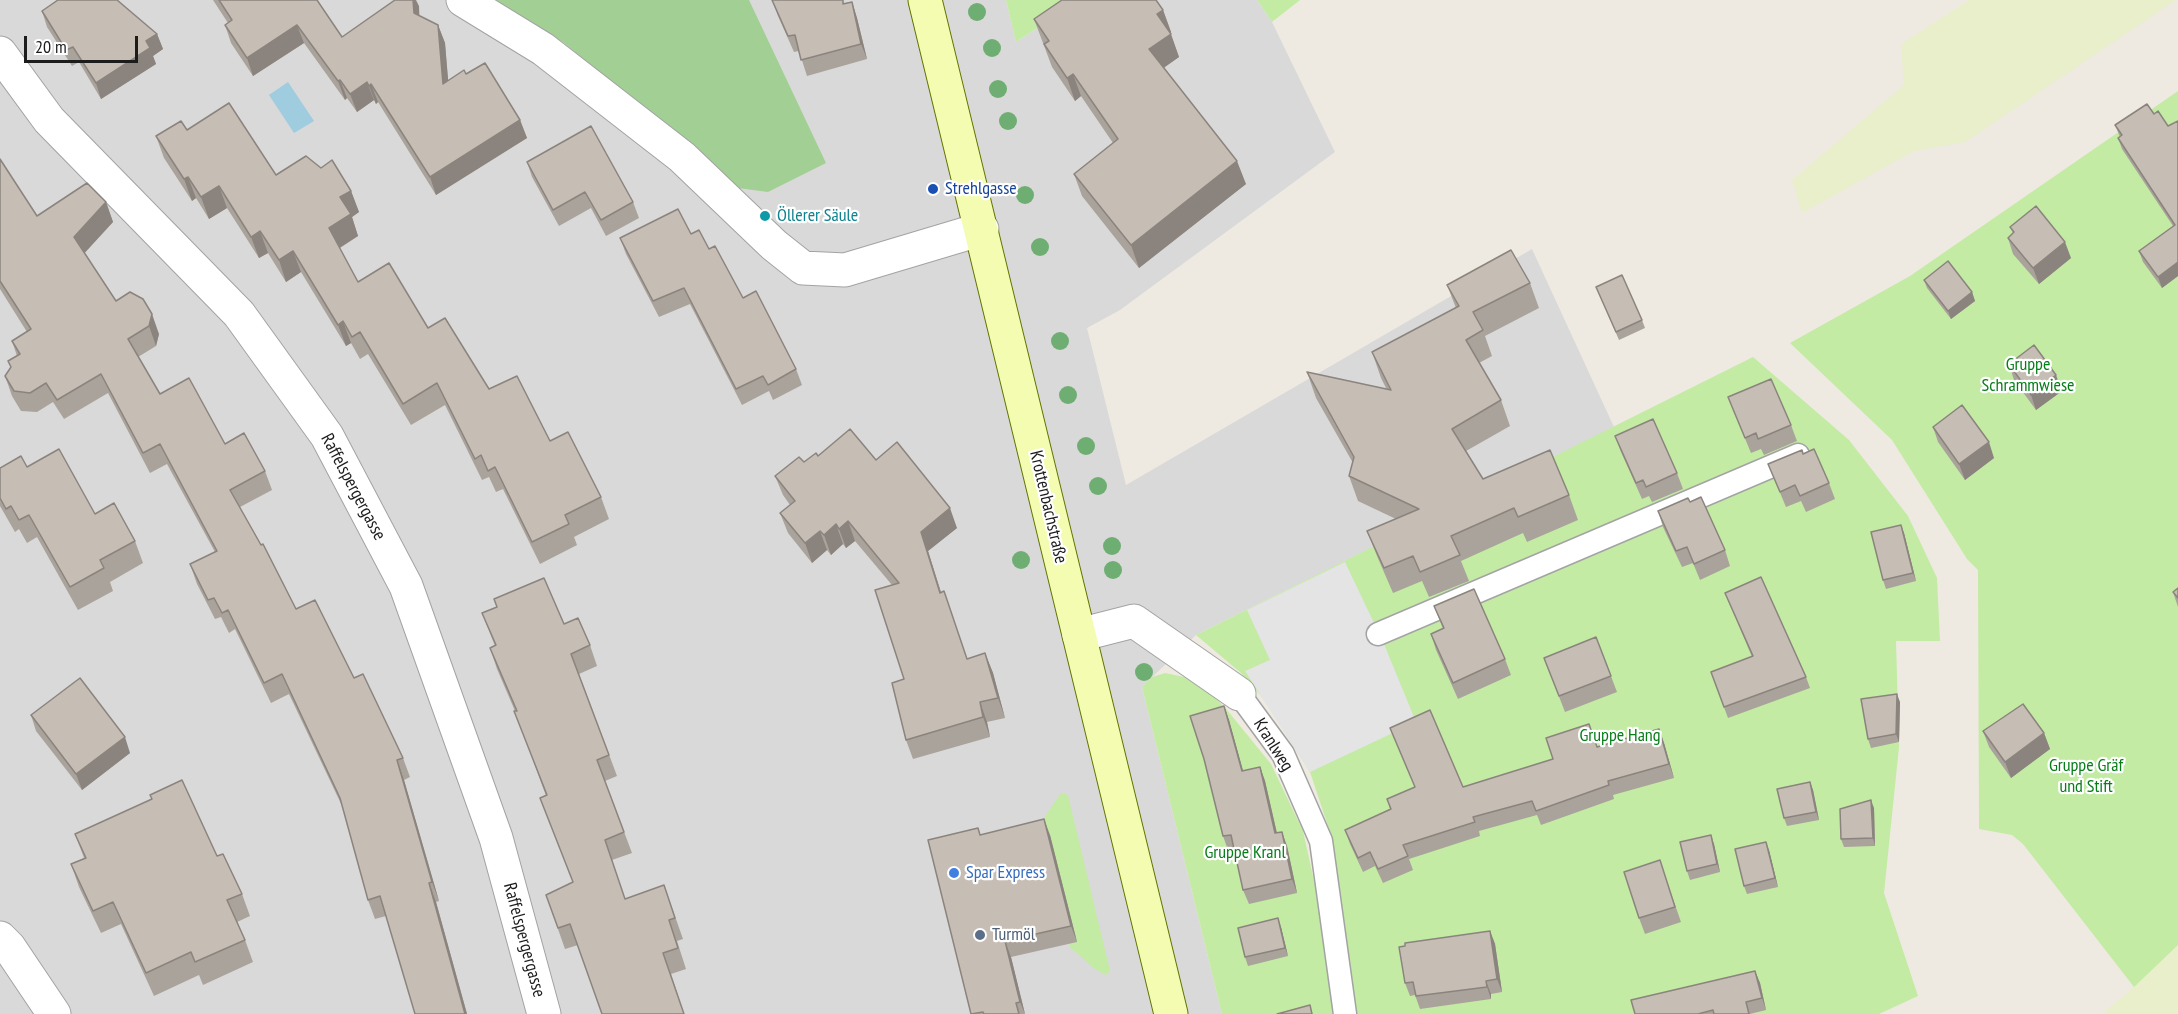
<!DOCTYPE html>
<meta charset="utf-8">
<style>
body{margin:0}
#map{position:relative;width:2178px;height:1014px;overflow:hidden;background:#eeeae1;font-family:"PT Sans Narrow",sans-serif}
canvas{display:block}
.scale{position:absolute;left:24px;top:36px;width:114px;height:27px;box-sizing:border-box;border:3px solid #1c1c1c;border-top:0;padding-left:8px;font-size:18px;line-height:21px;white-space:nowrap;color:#1c1c1c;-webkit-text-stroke:4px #fff;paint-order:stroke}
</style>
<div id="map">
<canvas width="2178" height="1014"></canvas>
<div class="scale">20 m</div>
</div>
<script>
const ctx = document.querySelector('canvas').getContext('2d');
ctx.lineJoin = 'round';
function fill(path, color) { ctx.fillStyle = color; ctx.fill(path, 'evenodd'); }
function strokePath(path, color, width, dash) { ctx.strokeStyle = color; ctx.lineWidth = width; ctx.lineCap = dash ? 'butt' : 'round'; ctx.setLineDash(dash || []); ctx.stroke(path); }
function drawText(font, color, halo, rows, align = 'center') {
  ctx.font = font + ' "PT Sans Narrow",sans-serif'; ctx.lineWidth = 4.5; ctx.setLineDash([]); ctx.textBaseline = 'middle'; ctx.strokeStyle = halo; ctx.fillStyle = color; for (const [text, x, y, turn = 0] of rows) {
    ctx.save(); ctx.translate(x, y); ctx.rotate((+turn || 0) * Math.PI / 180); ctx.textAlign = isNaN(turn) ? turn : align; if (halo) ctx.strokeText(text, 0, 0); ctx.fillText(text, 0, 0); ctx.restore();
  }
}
const residential = new Path2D(`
 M 0,0 L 1006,0 L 1016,42 L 1079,0 L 1257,0 L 1272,22 L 1335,152 L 1120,310 L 1087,328 L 1126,485 L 1532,249 L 1614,427 L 1196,635 L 1142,687 L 1222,1014 L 0,1014 Z`);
const farmland = new Path2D(`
 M 1969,0 L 2176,0 L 1965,142 L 1914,151 L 1802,213 L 1792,180 L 1904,85 L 1901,44 Z
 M 2178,945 L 2178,1014 L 2102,1014 L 2134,987 Z`);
const grass = new Path2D(`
 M 1006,0 L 1079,0 L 1016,42 Z
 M 1257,0 L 1300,0 L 1272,22 Z
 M 2178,91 L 2178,945 L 2134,987 L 2023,844 L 2012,835 L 1979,829 L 1978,570 L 1967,559 L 1892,440 L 1790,343 L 1910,276 Z
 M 1753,357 L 1849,440 L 1908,516 L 1937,578 L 1940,641 L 1896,641 L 1899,747 L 1884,893 L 1918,996 L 1879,1014 L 1354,1014 L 1332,838 L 1310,772 L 1262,697 L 1241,673 L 1196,635 Z
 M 1165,673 L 1184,677 L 1204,686 L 1227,710 L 1271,764 L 1303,831 L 1320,908 L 1335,1014 L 1222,1014 L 1142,687 L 1152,677 Z
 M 1061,793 L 1068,795 L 1110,971 L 1106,975 L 1095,969 L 1070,947 L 1042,821 Z`);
const forest = new Path2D(`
 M 484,0 L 749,0 L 826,163 L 768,192 L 730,187 L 683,141 L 563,42 Z`);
const parking = new Path2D(`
 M 1345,562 L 1384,644 L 1416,722 L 1310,772 L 1245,671 L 1270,660 L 1247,610 Z`);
const water = new Path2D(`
 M 288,82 L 314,121 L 294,133 L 269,95 Z`);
const service = new Path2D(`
 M 1378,634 L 1798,455
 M 1239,694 L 1283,754 L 1321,841 L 1345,1014`);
const minor = new Path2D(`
 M 463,0 L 543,49 L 682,157 L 774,245 L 803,268 L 845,270 L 982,229
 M 0,53 L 49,120 L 239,314 L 327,436 L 406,586 L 496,838 L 544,1014
 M 1079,635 L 1134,621 L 1239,694
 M 0,938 L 9,947 L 54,1014`);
const secondary = new Path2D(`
 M 925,0 L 1171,1014`);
const trees = [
 [977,12],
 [992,48],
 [998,89],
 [1008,121],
 [1025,195],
 [1040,247],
 [1060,341],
 [1068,395],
 [1086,446],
 [1098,486],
 [1112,546],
 [1021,560],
 [1113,570],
 [1144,672]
];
const wall = new Path2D(`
 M 213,0 L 317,0 L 342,37 L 419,6 L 419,16 L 438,25 L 445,43 L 448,81 L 466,74 L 520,120 L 527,138 L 436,195 L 378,102 L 376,104 L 374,100 L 357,112 L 347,98 L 345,100 L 304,43 L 253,76 L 231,43 L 225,25 L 228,23 Z
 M 772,0 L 846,3 L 852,2 L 857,18 L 867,59 L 807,76 L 799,51 L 794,52 L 778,16 Z
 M 1163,10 L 1171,32 L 1170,33 L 1179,57 L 1164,67 L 1246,184 L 1139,268 L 1082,196 L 1074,174 L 1113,143 L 1081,96 L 1075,101 L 1052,67 L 1034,19 Z
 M 42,11 L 157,34 L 163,49 L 153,56 L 156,64 L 101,99 L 79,62 L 72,66 L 47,27 Z
 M 2154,114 L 2168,126 L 2178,121 L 2178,276 L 2162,288 L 2143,262 L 2139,251 L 2173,226 L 2122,149 L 2118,138 L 2120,137 L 2115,125 Z
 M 187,130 L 276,175 L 321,168 L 351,191 L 359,212 L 352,217 L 358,236 L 340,248 L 358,282 L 428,328 L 489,389 L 550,441 L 601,497 L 609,519 L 574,537 L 577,545 L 540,564 L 503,489 L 496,492 L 489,477 L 482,480 L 445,405 L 411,425 L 368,354 L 360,359 L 351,343 L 346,346 L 301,272 L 286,282 L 268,253 L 259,258 L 227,208 L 209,219 L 196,198 L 192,201 L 164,158 L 156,136 Z
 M 0,160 L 37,216 L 106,202 L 113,222 L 84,253 L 116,301 L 159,334 L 156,346 L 138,357 L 160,394 L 225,444 L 265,471 L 272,490 L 240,507 L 296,609 L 354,678 L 403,758 L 410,777 L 404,780 L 439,901 L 436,902 L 467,1014 L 415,1014 L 386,916 L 375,919 L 368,900 L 343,808 L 289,694 L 271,703 L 235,629 L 229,633 L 221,617 L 215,619 L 197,584 L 190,564 L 215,552 L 167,464 L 150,473 L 108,393 L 64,419 L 53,402 L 37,412 L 21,411 L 12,396 L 5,376 L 11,368 L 8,361 L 17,356 L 12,341 L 27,332 L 0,289 Z
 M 527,162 L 633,202 L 639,218 L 606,236 L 591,208 L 559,226 L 532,177 Z
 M 2010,227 L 2071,258 L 2039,284 L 2013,254 L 2008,238 L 2013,233 Z
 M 691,234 L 709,249 L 743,298 L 796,369 L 802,385 L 773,400 L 769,391 L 742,405 L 690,304 L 659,317 L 626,254 L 620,238 Z
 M 1924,280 L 1972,292 L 1975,301 L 1951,319 L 1927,288 Z
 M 1530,283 L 1539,308 L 1485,336 L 1492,356 L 1479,363 L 1501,400 L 1510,426 L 1466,451 L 1483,479 L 1569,495 L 1578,520 L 1527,542 L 1523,533 L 1461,561 L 1469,581 L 1429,597 L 1422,581 L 1393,593 L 1377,556 L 1367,531 L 1396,519 L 1358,501 L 1349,476 L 1353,463 L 1316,398 L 1307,372 L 1387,390 L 1381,378 L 1372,352 L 1456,308 L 1447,285 Z
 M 1596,287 L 1642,320 L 1645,328 L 1619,340 Z
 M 2009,364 L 2062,391 L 2036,410 L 2014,380 Z
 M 1728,397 L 1791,425 L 1797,441 L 1764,455 L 1761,449 L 1751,453 Z
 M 1933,427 L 1994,458 L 1965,480 L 1938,442 Z
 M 1615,436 L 1677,473 L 1683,489 L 1652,502 L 1649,496 L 1642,499 L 1621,452 Z
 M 1803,454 L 1829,483 L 1835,499 L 1806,512 L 1801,501 L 1786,507 L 1768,464 Z
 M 818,456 L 876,460 L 957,528 L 928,551 L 941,592 L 944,591 L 967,659 L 985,653 L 993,673 L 1005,718 L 987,722 L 990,737 L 913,759 L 906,740 L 904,679 L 892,585 L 855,541 L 846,548 L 843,544 L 831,555 L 827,550 L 812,563 L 788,533 L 780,513 L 790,505 L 783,495 L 775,476 Z
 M 27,467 L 135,541 L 143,563 L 110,582 L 113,591 L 78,610 L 37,537 L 27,543 L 19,529 L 15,532 L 0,506 L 0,468 Z
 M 1658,511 L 1725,550 L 1730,566 L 1700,580 L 1693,563 L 1682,567 L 1663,527 Z
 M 1904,533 L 1916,581 L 1886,589 L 1883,580 Z
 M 2178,588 L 2178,607 L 2173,592 Z
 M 1725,593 L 1806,677 L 1810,688 L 1728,718 L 1711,672 L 1752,657 Z
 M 1434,606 L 1505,659 L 1511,675 L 1458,699 L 1436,650 L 1431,634 L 1443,629 Z
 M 482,613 L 564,624 L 590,645 L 597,666 L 579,674 L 617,776 L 605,781 L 632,853 L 612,860 L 625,899 L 664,885 L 683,939 L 677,941 L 686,969 L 671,974 L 684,1014 L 602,1014 L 578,945 L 565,949 L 546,895 L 573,882 L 540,798 L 546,796 L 515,711 L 497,669 L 490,648 L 495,646 Z
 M 1596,637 L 1617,692 L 1565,712 L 1544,658 Z
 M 1900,702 L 1899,742 L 1871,748 L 1868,739 Z
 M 1224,706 L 1229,720 L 1243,771 L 1260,767 L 1265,781 L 1277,833 L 1287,846 L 1297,893 L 1249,904 L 1243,890 L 1234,849 L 1228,850 L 1223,836 Z
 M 31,715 L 130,753 L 82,790 L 36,731 Z
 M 1390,728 L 1463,787 L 1597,746 L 1664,743 L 1674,778 L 1613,795 L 1614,799 L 1541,825 L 1537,815 L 1479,831 L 1480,836 L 1409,859 L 1413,870 L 1383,883 L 1375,866 L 1363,872 L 1350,844 L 1345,830 L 1390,809 L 1387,799 L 1415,787 Z
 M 1983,731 L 2044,733 L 2050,749 L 2011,778 L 1989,747 Z
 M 1810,782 L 1813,790 L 1819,820 L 1787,826 L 1784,818 Z
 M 1874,808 L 1875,846 L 1844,847 L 1841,839 Z
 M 978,828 L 980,835 L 1050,835 L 1077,942 L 1011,957 L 1025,1014 L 971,1014 Z
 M 75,834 L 217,856 L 242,894 L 250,916 L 237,922 L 245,940 L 253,962 L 203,985 L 199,975 L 154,996 L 121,924 L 101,933 L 79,887 L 71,864 L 84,858 Z
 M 1714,844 L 1720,872 L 1690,880 L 1687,871 Z
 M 1769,850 L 1778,887 L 1747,894 L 1744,886 Z
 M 1665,876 L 1681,922 L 1645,934 L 1639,918 Z
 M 1281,927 L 1288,956 L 1248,966 L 1245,957 Z
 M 1490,931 L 1495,944 L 1502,992 L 1491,994 L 1491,999 L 1420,1009 L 1415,995 L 1410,996 L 1405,983 Z
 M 1755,971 L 1760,983 L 1766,1010 L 1750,1014 L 1635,1014 Z`);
const shadedWall = new Path2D(`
 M 413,0 L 416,0 L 419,6 L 420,31 L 414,13 Z
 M 852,2 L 857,18 L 867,59 L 861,44 Z
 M 1163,10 L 1171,32 L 1165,36 L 1157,14 Z
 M 297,25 L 304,43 L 253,76 L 247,58 Z
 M 438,25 L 445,43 L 450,102 L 443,84 Z
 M 157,34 L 163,49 L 153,56 L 156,64 L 101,99 L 96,83 L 146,41 Z
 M 1171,34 L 1179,57 L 1158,72 L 1149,49 Z
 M 1073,74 L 1081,96 L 1075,101 L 1067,78 Z
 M 340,80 L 347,98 L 345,100 L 338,81 Z
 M 367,82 L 374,100 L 357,112 L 350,94 Z
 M 371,84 L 378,102 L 376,104 L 369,86 Z
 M 520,120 L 527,138 L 436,195 L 430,177 Z
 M 1237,161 L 1246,184 L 1139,268 L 1131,245 Z
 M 188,177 L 196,198 L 192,201 L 184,179 Z
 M 219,186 L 227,208 L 209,219 L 201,197 Z
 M 351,191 L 359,212 L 352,217 L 358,236 L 336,250 L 329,228 L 340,197 Z
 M 106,202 L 113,222 L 81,257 L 74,237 Z
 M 260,231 L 268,253 L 259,258 L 251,237 Z
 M 2065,242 L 2071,258 L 2039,284 L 2033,268 Z
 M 293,251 L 301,272 L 286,282 L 279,260 Z
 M 2178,262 L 2178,276 L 2162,288 L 2158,277 Z
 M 1972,292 L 1975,301 L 1951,319 L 1948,311 Z
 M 152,314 L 159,334 L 156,346 L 149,326 Z
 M 343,321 L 351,343 L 346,346 L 338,325 Z
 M 2056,375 L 2062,391 L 2036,410 L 2031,395 Z
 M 1989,442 L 1994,458 L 1965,480 L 1959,464 Z
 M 950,508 L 957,528 L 928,551 L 947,612 L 921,532 Z
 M 848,521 L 855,541 L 846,548 L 839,529 Z
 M 836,524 L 843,544 L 831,555 L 824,535 Z
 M 1901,525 L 1904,533 L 1916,581 L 1913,573 Z
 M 820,531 L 827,550 L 812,563 L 805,543 Z
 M 985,653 L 993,673 L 1005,718 L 998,698 Z
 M 1897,694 L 1900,702 L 1899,742 L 1896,734 Z
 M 980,702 L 987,722 L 990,737 L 983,717 Z
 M 1224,706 L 1229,720 L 1247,785 L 1242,771 Z
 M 1659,729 L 1664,743 L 1674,778 L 1669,764 Z
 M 2044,733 L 2050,749 L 2011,778 L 2005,762 Z
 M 125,737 L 130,753 L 82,790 L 76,774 Z
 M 397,760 L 404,780 L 439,901 L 432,882 Z
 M 1260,767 L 1265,781 L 1280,847 L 1275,833 Z
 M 1810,782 L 1813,790 L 1819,820 L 1816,812 Z
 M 1871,800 L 1874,808 L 1875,846 L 1873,838 Z
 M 1044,819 L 1050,835 L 1077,942 L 1071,926 Z
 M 1282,832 L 1287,846 L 1297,893 L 1292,879 Z
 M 1711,835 L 1714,844 L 1720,872 L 1717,864 Z
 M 1766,842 L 1769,850 L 1778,887 L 1775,878 Z
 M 429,883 L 436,902 L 467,1014 L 465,1014 Z
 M 1278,918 L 1281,927 L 1288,956 L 1285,948 Z
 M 1490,931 L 1495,944 L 1502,992 L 1497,979 Z
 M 1005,941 L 1011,957 L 1025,1014 L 1020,1002 Z
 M 1755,971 L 1760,983 L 1766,1010 L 1762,998 Z
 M 1486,981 L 1491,994 L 1491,999 L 1487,987 Z`);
const building = new Path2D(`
 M 58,0 L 117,0 L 157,34 L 146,41 L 150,48 L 96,83 L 73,47 L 66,50 L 42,11 Z
 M 219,0 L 317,0 L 342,37 L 395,0 L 413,0 L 414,13 L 438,25 L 443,84 L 464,70 L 466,74 L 485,63 L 520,120 L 430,177 L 371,84 L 369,86 L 367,82 L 350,94 L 340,80 L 338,81 L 297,25 L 247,58 L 225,25 L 232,20 Z
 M 772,0 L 843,0 L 843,4 L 852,2 L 861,44 L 801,60 L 795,35 L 788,36 Z
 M 1062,0 L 1156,0 L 1163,10 L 1157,14 L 1171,34 L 1149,49 L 1237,161 L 1131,245 L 1074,174 L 1118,139 L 1073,74 L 1067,78 L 1044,44 L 1049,41 L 1034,19 Z
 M 229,103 L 276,175 L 306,156 L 321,168 L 332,160 L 351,191 L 340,197 L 351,214 L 329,228 L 358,282 L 389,263 L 428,328 L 445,318 L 489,389 L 517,376 L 550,441 L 568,432 L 601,497 L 565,515 L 569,524 L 532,542 L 495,467 L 488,471 L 481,455 L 475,459 L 437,383 L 403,404 L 360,332 L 352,337 L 343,321 L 338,325 L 293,251 L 279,260 L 260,231 L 251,237 L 219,186 L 201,197 L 188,177 L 184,179 L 156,136 L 181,121 L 187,130 Z
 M 2147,104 L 2154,114 L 2158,111 L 2168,126 L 2178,121 L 2178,262 L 2158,277 L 2139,251 L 2175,225 L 2118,138 L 2122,135 L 2115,125 Z
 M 591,126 L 633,202 L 601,220 L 585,192 L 553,210 L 527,162 Z
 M 0,159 L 37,216 L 87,183 L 106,202 L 74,237 L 116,301 L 130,292 L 143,299 L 152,314 L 149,326 L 128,339 L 160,394 L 189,378 L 225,444 L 244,433 L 265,471 L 230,490 L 261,545 L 263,544 L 296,609 L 315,600 L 354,678 L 363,674 L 403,758 L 397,760 L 432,882 L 429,883 L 465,1014 L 415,1014 L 380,896 L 368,900 L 340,798 L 282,674 L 264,683 L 228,610 L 222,613 L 214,598 L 208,600 L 190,564 L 217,551 L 160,444 L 143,453 L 101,374 L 57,400 L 46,383 L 30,393 L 14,391 L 5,376 L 11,367 L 8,361 L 20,354 L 12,341 L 31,329 L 0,281 Z
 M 2036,206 L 2065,242 L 2033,268 L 2008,238 L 2014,232 L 2010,227 Z
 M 678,209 L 691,234 L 699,230 L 709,249 L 715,246 L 743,298 L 756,291 L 796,369 L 768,385 L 763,376 L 736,389 L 684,288 L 653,301 L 620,238 Z
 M 1511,250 L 1530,283 L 1473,312 L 1483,330 L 1466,340 L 1501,400 L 1452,429 L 1483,479 L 1550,450 L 1569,495 L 1518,517 L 1514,508 L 1451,536 L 1460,555 L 1420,572 L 1413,556 L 1384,568 L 1367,531 L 1419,509 L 1349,476 L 1354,457 L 1307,372 L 1391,390 L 1372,352 L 1459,306 L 1447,285 Z
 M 1948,261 L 1972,292 L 1948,311 L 1924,280 Z
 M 1622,275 L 1642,320 L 1616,332 L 1596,287 Z
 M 2034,345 L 2056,375 L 2031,395 L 2009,364 Z
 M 1771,379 L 1791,425 L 1758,439 L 1756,433 L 1745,438 L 1728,397 Z
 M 1962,405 L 1989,442 L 1959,464 L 1933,427 Z
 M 1653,419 L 1677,473 L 1646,487 L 1643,480 L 1636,483 L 1615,436 Z
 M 850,429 L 876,460 L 897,442 L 950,508 L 921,532 L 940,593 L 944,591 L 967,659 L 985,653 L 998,698 L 980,702 L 983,717 L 906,740 L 892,683 L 904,679 L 875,590 L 899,583 L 848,521 L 839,529 L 836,524 L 824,535 L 820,531 L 805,543 L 780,513 L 795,501 L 775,476 L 799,457 L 804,462 L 816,453 L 818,456 Z
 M 59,449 L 95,514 L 114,503 L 135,541 L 100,560 L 104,568 L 70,587 L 29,515 L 19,520 L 11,506 L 6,509 L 0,498 L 0,468 L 21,456 L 27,467 Z
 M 1814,449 L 1829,483 L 1800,496 L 1795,485 L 1780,492 L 1768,464 L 1802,450 L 1803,454 Z
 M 1701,497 L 1725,550 L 1694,564 L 1687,547 L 1676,551 L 1658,511 L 1688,498 L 1690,502 Z
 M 1901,525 L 1913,573 L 1883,580 L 1871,532 Z
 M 1761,577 L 1806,677 L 1724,707 L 1711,672 L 1753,656 L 1725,593 Z
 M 544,578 L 564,624 L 578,618 L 590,645 L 571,654 L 609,755 L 597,760 L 624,832 L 605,840 L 625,899 L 664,885 L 675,918 L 669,920 L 678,948 L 663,953 L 684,1014 L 602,1014 L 570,924 L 558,928 L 546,895 L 573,882 L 540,798 L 547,795 L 514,711 L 517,711 L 490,648 L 496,645 L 482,613 L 497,607 L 494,599 Z
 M 2178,588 L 2178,598 L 2173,592 Z
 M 1474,589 L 1505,659 L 1453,683 L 1431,634 L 1444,628 L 1434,606 Z
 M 1596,637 L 1611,676 L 1559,696 L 1544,658 Z
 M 80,678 L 125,737 L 76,774 L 31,715 Z
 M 1897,694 L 1896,734 L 1868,739 L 1861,699 Z
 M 2023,704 L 2044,733 L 2005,762 L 1983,731 Z
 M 1224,706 L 1242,771 L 1260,767 L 1275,833 L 1282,832 L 1292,879 L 1243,890 L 1231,835 L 1223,836 L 1204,759 L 1190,716 Z
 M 1430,710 L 1463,787 L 1553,759 L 1546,738 L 1589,724 L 1597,747 L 1659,729 L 1669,764 L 1608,781 L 1609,785 L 1536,811 L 1532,801 L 1473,817 L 1475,822 L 1403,845 L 1408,856 L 1378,869 L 1370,852 L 1358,858 L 1345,830 L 1391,809 L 1387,799 L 1415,787 L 1390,728 Z
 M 182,780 L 217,856 L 223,854 L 242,894 L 227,900 L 245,940 L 195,962 L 191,952 L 146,973 L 113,902 L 93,911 L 71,864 L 86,858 L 75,834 L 152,799 L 150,795 Z
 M 1810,782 L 1816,812 L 1784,818 L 1777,789 Z
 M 1871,800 L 1873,838 L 1841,839 L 1840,809 Z
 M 1044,819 L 1071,926 L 1005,941 L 1020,1002 L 1016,1003 L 1019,1014 L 984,1014 L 983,1012 L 971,1014 L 928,840 L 978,828 L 980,835 Z
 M 1711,835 L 1717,864 L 1687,871 L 1680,842 Z
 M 1766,842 L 1775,878 L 1744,886 L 1735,849 Z
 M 1660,860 L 1675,907 L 1639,918 L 1624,872 Z
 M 1278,918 L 1285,948 L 1245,957 L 1238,928 Z
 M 1490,931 L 1497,979 L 1486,981 L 1487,987 L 1416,996 L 1413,982 L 1405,983 L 1399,947 L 1405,946 L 1405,943 Z
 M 1755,971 L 1762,998 L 1746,1002 L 1749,1014 L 1714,1014 L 1713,1010 L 1698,1014 L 1635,1014 L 1631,1000 Z
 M 1310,1005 L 1312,1014 L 1277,1014 Z`);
const markers = [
 [933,189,6,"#1a4fb4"],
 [765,216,6,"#0f9aa8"],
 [954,873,6,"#3f7fe0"],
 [980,935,6,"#5c6f8a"]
];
const transitNames = [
 ["Strehlgasse",945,189]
];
const cultureNames = [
 ["Öllerer Säule",777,216]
];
const parkNames = [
 ["Gruppe",2028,365],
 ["Schrammwiese",2028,386],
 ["Gruppe Hang",1620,736],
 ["Gruppe Gräf",2086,766],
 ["und Stift",2086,787],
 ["Gruppe Kranl",1245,853]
];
const streetNames = [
 ["Raffelspergergasse",353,487,62],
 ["Krottenbachstraße",1048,507,77],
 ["Kranlweg",1273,745,58],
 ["Raffelspergergasse",524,940,75]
];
const shopNames = [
 ["Spar Express",966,873]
];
const serviceNames = [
 ["Turmöl",992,935]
];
fill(residential, '#dad9d9');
fill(farmland, '#e9eecb');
fill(grass, '#c3eba4');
fill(forest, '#a2cf94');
fill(parking, '#e4e4e4');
fill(water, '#9fccde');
strokePath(service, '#a3a3a3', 25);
strokePath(minor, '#a3a3a3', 35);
strokePath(secondary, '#627500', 35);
strokePath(service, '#fff', 22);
strokePath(minor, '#fff', 33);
strokePath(secondary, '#f4fcb1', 33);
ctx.fillStyle = '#6fae72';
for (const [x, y] of trees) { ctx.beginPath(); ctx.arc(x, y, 9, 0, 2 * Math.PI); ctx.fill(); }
fill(wall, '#aaa39b');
fill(shadedWall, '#8b847e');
fill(building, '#c6bdb4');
strokePath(building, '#8b847e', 1.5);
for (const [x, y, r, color] of markers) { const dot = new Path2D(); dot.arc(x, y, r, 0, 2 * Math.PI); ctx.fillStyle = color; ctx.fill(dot); strokePath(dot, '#fff', 2); }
drawText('18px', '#164399', '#fff', transitNames, 'left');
drawText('18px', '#0d838f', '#fff', cultureNames, 'left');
drawText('18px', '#077d18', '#fff', parkNames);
drawText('18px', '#1c1c1c', '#fff', streetNames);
drawText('18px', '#366cbe', '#fff', shopNames, 'left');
drawText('18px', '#4e5e75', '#fff', serviceNames, 'left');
</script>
